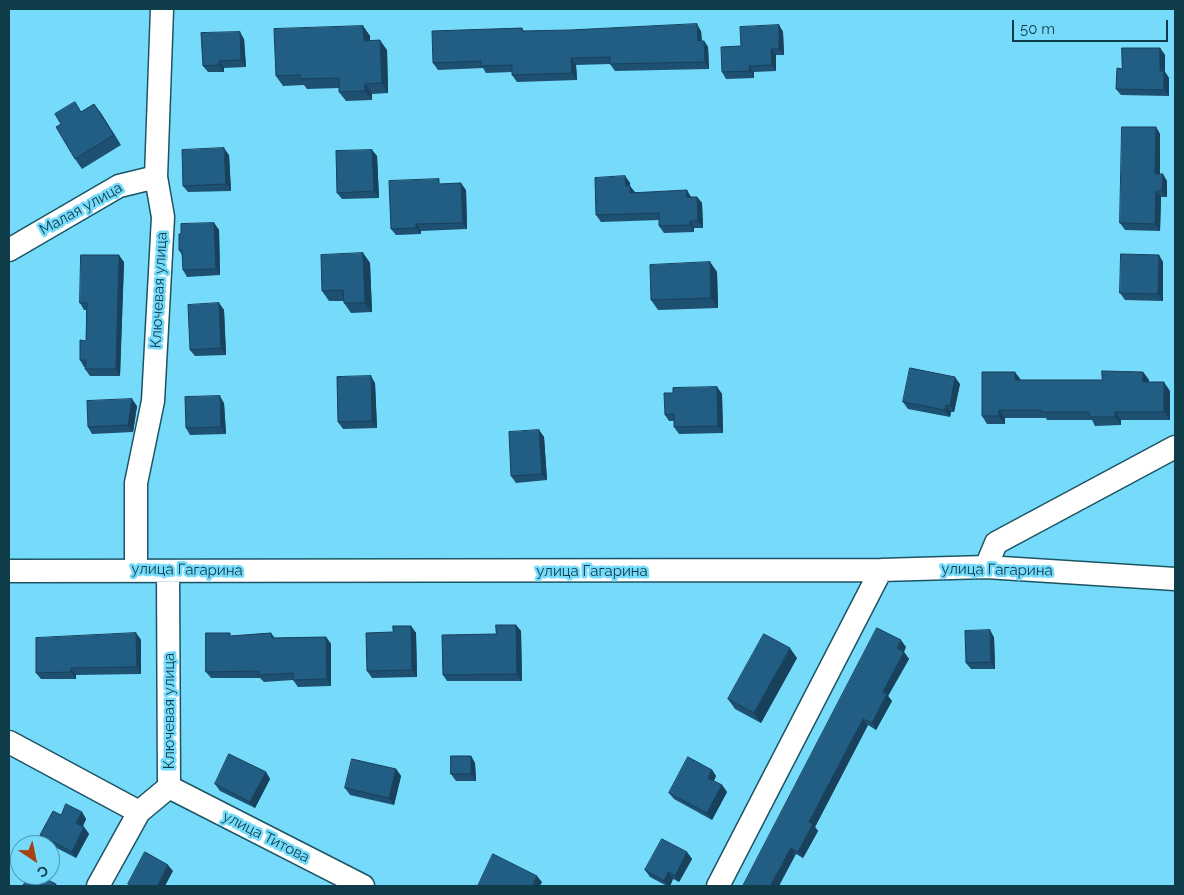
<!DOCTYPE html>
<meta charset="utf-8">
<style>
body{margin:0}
#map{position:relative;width:1184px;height:895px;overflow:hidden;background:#76dbfb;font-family:Raleway,sans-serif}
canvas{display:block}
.frame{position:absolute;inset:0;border:10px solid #0f3c49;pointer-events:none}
.north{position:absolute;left:10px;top:835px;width:50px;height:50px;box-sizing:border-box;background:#76dbfb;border:1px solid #4d9bb4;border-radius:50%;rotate:146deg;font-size:14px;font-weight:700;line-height:20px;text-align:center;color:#0f3c49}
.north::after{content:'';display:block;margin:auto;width:18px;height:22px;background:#a74216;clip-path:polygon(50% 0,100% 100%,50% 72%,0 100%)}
.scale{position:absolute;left:1012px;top:20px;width:156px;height:22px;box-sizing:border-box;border:2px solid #0f3c49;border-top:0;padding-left:6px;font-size:15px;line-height:18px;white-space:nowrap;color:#0f3c49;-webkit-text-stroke:4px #76dbfb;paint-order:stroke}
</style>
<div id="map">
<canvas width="1184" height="895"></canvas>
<div class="frame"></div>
<div class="north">С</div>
<div class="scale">50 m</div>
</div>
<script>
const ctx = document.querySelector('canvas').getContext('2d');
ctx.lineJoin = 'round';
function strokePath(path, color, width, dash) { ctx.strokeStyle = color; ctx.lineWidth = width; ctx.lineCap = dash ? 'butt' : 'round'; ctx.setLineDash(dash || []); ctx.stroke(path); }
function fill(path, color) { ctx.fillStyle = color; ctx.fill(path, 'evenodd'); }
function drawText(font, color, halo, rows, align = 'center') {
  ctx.font = font + ' Raleway,sans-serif'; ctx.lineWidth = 5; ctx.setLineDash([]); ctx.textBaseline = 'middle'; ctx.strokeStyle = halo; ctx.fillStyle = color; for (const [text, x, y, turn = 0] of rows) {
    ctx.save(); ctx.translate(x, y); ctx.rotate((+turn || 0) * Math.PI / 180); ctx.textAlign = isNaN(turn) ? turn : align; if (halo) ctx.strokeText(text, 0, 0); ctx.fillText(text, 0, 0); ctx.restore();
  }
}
const street = new Path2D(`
 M 9,250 L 119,186 L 156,177
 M 986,567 L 996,543 L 1175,447
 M 136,569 L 136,483 L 153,401 L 163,217 L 156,177 L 162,9
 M 9,571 L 881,570 L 986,567 L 1175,579
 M 9,742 L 139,812
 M 169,787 L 363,886
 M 98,886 L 139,812 L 169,787 L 168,571
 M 718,886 L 881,570`);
const wall = new Path2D(`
 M 779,25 L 783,32 L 784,55 L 776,55 L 776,71 L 754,72 L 754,78 L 726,79 L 722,72 L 741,46 Z
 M 363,26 L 370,36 L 370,41 L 387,50 L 388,93 L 372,94 L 372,100 L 346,101 L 339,92 L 339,88 L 307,89 L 304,85 L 283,86 L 276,76 Z
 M 522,28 L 524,31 L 701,31 L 702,41 L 704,41 L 708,47 L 709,69 L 615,71 L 610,64 L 576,65 L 577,80 L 517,82 L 512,75 L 512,72 L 486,73 L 483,68 L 438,70 L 433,63 Z
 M 244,39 L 246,67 L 224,68 L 224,72 L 208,72 L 203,66 Z
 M 1160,48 L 1165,55 L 1165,72 L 1169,78 L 1169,96 L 1121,95 L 1116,89 L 1122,69 Z
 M 94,104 L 121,145 L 82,169 L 75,159 L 81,112 Z
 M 1156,127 L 1160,134 L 1160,174 L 1167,181 L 1167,197 L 1161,197 L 1160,231 L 1125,230 L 1120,223 Z
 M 372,150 L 377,156 L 379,198 L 342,199 L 337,193 Z
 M 229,155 L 231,191 L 188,192 L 183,186 Z
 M 625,176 L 630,183 L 630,186 L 635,192 L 691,197 L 697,197 L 702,203 L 703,228 L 694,228 L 694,232 L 664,233 L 659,226 L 659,220 L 601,222 L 596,215 Z
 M 443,184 L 466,190 L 467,229 L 421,231 L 421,234 L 396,235 L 391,229 Z
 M 214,223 L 219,230 L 220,275 L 187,277 L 183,270 L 182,255 L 179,250 L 181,234 Z
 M 363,253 L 370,263 L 372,312 L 351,313 L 344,303 L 344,301 L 329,301 L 322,291 Z
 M 124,262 L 120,376 L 90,376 L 85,369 L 86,367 L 84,367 L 80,360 L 86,341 L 86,310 L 84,310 L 80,303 Z
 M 710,262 L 717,272 L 718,308 L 658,310 L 651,300 Z
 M 1163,262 L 1163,301 L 1125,300 L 1120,293 Z
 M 219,303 L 224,310 L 226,355 L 195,356 L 190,350 Z
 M 1143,372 L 1149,380 L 1149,382 L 1170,391 L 1170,420 L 1121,420 L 1121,425 L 1095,426 L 1092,420 L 1047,420 L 1046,418 L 1005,418 L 1005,424 L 987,424 L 982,416 L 1021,380 L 1102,380 Z
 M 375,383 L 377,428 L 343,429 L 338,422 Z
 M 960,384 L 954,412 L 951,412 L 950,417 L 908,409 L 903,402 Z
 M 717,387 L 722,394 L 723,433 L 679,434 L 674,427 L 674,421 L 669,421 L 665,415 L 673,393 Z
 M 224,403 L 226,434 L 190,435 L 186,428 Z
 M 137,406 L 133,432 L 92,434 L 88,427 Z
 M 539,430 L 544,437 L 547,480 L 516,483 L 511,476 Z
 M 516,625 L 521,631 L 522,681 L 447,681 L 443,675 L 496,634 Z
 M 411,626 L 416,633 L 417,677 L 372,678 L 367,671 L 393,632 Z
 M 136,633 L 141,640 L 141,674 L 76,675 L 76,679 L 41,679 L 36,673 Z
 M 271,633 L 275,638 L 326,637 L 331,644 L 331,686 L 298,687 L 293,680 L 264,682 L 260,678 L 211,678 L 206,672 L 232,636 Z
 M 994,637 L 995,669 L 971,669 L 966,663 Z
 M 906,647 L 904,652 L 909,659 L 888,696 L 892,701 L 876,730 L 868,725 L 815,827 L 818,831 L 803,858 L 796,854 L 743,886 Z
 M 797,658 L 761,723 L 735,709 L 728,699 Z
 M 471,756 L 475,763 L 476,781 L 456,781 L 451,774 Z
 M 396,769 L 401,776 L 394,805 L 350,795 L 345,788 Z
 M 712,770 L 716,776 L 714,781 L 722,785 L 727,792 L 712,820 L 674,799 L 669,793 Z
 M 266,772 L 270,779 L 255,808 L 220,791 L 215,784 Z
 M 82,812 L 86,819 L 83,826 L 84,827 L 89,834 L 76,858 L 45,842 L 40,835 L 61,815 Z
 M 687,852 L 692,859 L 679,882 L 673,879 L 670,886 L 667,886 L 650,877 L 645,870 Z`);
const shadedWall = new Path2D(`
 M 697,24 L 701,31 L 702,48 L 698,41 Z
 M 779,25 L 783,32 L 784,55 L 779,49 Z
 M 363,26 L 370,36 L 370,51 L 364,41 Z
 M 240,32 L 244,39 L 246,67 L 241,60 Z
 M 380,40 L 387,50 L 388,93 L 382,83 Z
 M 704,41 L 708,47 L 709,69 L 705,62 Z
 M 1160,48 L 1165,55 L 1165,72 L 1169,78 L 1169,96 L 1164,90 L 1160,71 Z
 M 771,49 L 776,55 L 776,71 L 772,65 Z
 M 571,58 L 576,65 L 577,80 L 572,73 Z
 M 219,61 L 224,68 L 224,72 L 219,65 Z
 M 749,66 L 754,72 L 754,78 L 750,71 Z
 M 365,84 L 372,94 L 372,100 L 365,91 Z
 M 94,104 L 101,113 L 121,145 L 114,135 Z
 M 1156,127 L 1160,134 L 1160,181 L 1155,174 Z
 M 224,148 L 229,155 L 231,191 L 226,184 Z
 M 372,150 L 377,156 L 379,198 L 374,191 Z
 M 1163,174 L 1167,181 L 1167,197 L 1162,191 Z
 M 625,176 L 630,183 L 630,193 L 626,186 Z
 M 461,183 L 466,190 L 467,229 L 463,223 Z
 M 630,186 L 635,193 L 630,193 Z
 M 687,190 L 691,197 L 687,197 Z
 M 1156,191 L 1161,197 L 1160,231 L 1155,224 Z
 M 697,197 L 702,203 L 703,228 L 698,221 Z
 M 690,221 L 694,228 L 694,232 L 690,225 Z
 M 214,223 L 219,230 L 220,275 L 216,269 Z
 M 416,224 L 421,231 L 421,234 L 416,228 Z
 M 363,253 L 370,263 L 372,312 L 365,303 Z
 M 119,255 L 124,262 L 120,376 L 116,369 Z
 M 1159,255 L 1163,262 L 1163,301 L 1158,294 Z
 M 710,262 L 717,272 L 718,308 L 711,298 Z
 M 219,303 L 224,310 L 226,355 L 221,348 Z
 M 1015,372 L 1021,380 L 1015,380 Z
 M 1143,372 L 1149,380 L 1149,390 L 1143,382 Z
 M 371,376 L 375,383 L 377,428 L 372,421 Z
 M 955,377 L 960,384 L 954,412 L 950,406 Z
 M 1164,382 L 1170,391 L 1170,420 L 1164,412 Z
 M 717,387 L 722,394 L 723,433 L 718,426 Z
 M 220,396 L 224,403 L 226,434 L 221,427 Z
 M 132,399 L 137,406 L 133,432 L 128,425 Z
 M 946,405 L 951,412 L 950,417 L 945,410 Z
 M 999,410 L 1005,418 L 1005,424 L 999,416 Z
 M 1115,412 L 1121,420 L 1121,425 L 1115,417 Z
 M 539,430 L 544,437 L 547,480 L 542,474 Z
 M 516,625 L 521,631 L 522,681 L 517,674 Z
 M 411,626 L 416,633 L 417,677 L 412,670 Z
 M 990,630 L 994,637 L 995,669 L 991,662 Z
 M 136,633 L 141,640 L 141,674 L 137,667 Z
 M 326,637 L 331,644 L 331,686 L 327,679 Z
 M 901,640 L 906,647 L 902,655 L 897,648 Z
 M 790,648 L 797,658 L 761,723 L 754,713 Z
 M 904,652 L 909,659 L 888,696 L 892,701 L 876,730 L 872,723 L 883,692 Z
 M 71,668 L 76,675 L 76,679 L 71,672 Z
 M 863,719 L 868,725 L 815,827 L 818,831 L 803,858 L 798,852 L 809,822 Z
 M 471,756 L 475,763 L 476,781 L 471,774 Z
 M 396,769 L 401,776 L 394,805 L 389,798 Z
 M 712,770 L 716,776 L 712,784 L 708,778 Z
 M 266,772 L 270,779 L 255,808 L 250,802 Z
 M 722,785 L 727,792 L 712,820 L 707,813 Z
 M 82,812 L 86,819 L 81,830 L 76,823 Z
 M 84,827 L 89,834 L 76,858 L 72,852 Z
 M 791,848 L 796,854 L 779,886 L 770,886 Z
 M 687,852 L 692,859 L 679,882 L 675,876 Z
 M 168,865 L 173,871 L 165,886 L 157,886 Z
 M 668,872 L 673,879 L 670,886 L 668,886 L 664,881 Z
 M 537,876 L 542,882 L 540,886 L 532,886 Z`);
const building = new Path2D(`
 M 697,24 L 698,41 L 704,41 L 705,62 L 610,64 L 610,57 L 571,58 L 572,73 L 512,75 L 512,65 L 481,66 L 481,61 L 433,63 L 432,31 L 522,28 L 522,31 L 570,30 Z
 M 779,25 L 779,49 L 771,49 L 772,65 L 749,66 L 750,71 L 722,72 L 721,47 L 741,46 L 740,27 Z
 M 363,26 L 364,41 L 380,40 L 382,83 L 365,84 L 365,91 L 339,92 L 339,78 L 300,79 L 300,75 L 276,76 L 274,29 Z
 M 240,32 L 241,60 L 219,61 L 219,65 L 203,66 L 201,33 Z
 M 1122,48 L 1160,48 L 1160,71 L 1164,71 L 1164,90 L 1116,89 L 1117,68 L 1122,69 Z
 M 75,102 L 81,112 L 94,104 L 114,135 L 75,159 L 56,127 L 61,124 L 55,114 Z
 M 1122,127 L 1156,127 L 1155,174 L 1163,174 L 1162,191 L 1156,191 L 1155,224 L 1120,223 Z
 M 224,148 L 226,184 L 183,186 L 182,150 Z
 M 372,150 L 374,191 L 337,193 L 336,151 Z
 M 625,176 L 626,186 L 630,186 L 630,193 L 687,190 L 687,197 L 697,197 L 698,221 L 690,221 L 690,225 L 659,226 L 659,213 L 596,215 L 595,178 Z
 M 439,179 L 439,184 L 461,183 L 463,223 L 416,224 L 416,228 L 391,229 L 389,181 Z
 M 214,223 L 216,269 L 183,270 L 182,251 L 179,250 L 179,234 L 181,234 L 181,224 Z
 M 363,253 L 365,303 L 344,303 L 343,290 L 322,291 L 321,255 Z
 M 1121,254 L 1159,255 L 1158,294 L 1120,293 Z
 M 81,255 L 119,255 L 116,369 L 85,369 L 86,360 L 80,360 L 80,340 L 86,341 L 87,303 L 80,303 Z
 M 710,262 L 711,298 L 651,300 L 650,265 Z
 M 219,303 L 221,348 L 190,350 L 188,305 Z
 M 910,368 L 955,377 L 950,406 L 946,405 L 945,410 L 903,402 Z
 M 1102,371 L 1143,372 L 1143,382 L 1164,382 L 1164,412 L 1115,412 L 1115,417 L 1090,417 L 1089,412 L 1041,412 L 1041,410 L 999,410 L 999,416 L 982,416 L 982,372 L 1015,372 L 1015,380 L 1102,380 Z
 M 371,376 L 372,421 L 338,422 L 337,377 Z
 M 717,387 L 718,426 L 674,427 L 674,414 L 665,415 L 664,393 L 673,393 L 673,388 Z
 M 220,396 L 221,427 L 186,428 L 185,397 Z
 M 132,399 L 128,425 L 88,427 L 87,401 Z
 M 539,430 L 542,474 L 511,476 L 509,432 Z
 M 496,625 L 516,625 L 517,674 L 443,675 L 442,635 L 496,634 Z
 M 393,626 L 411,626 L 412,670 L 367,671 L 366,633 L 393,632 Z
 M 877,628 L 901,640 L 897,648 L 904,652 L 883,692 L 887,694 L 872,723 L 863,719 L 809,822 L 813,824 L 798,852 L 791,848 L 770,886 L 743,886 Z
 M 990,630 L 991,662 L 966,663 L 965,631 Z
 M 136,633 L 137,667 L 71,668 L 71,672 L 36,673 L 36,638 Z
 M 206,633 L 230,633 L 230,636 L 271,633 L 272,638 L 326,637 L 327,679 L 293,680 L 293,673 L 259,675 L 259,671 L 206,672 Z
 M 764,634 L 790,648 L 754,713 L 728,699 Z
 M 229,754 L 266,772 L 250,802 L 215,784 Z
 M 451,756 L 471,756 L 471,774 L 451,774 Z
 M 688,757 L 712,770 L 708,778 L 722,785 L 707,813 L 669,793 Z
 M 352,759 L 396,769 L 389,798 L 345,788 Z
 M 66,804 L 82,812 L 76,823 L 84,827 L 72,852 L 40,835 L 53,811 L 61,815 Z
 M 662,839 L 687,852 L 675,876 L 668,872 L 664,881 L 645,870 Z
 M 145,852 L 168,865 L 157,886 L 132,886 L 128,884 Z
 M 493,854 L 537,876 L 532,886 L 478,886 Z
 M 29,875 L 38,875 L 56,884 L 56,886 L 23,886 Z`);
const streetNames = [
 ["Малая улица",81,209,-29],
 ["Ключевая улица",159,290,-87],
 ["улица Гагарина",187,570,1],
 ["улица Гагарина",997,570,1],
 ["улица Гагарина",592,571],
 ["Ключевая улица",169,711,-90],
 ["улица Титова",266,837,27]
];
strokePath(street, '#1d5464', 25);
strokePath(street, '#fff', 22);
fill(wall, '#1d5071');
fill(shadedWall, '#18415c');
fill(building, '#225d83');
strokePath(building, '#18415c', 1);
drawText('15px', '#0f3c49', '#76dbfb', streetNames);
</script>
